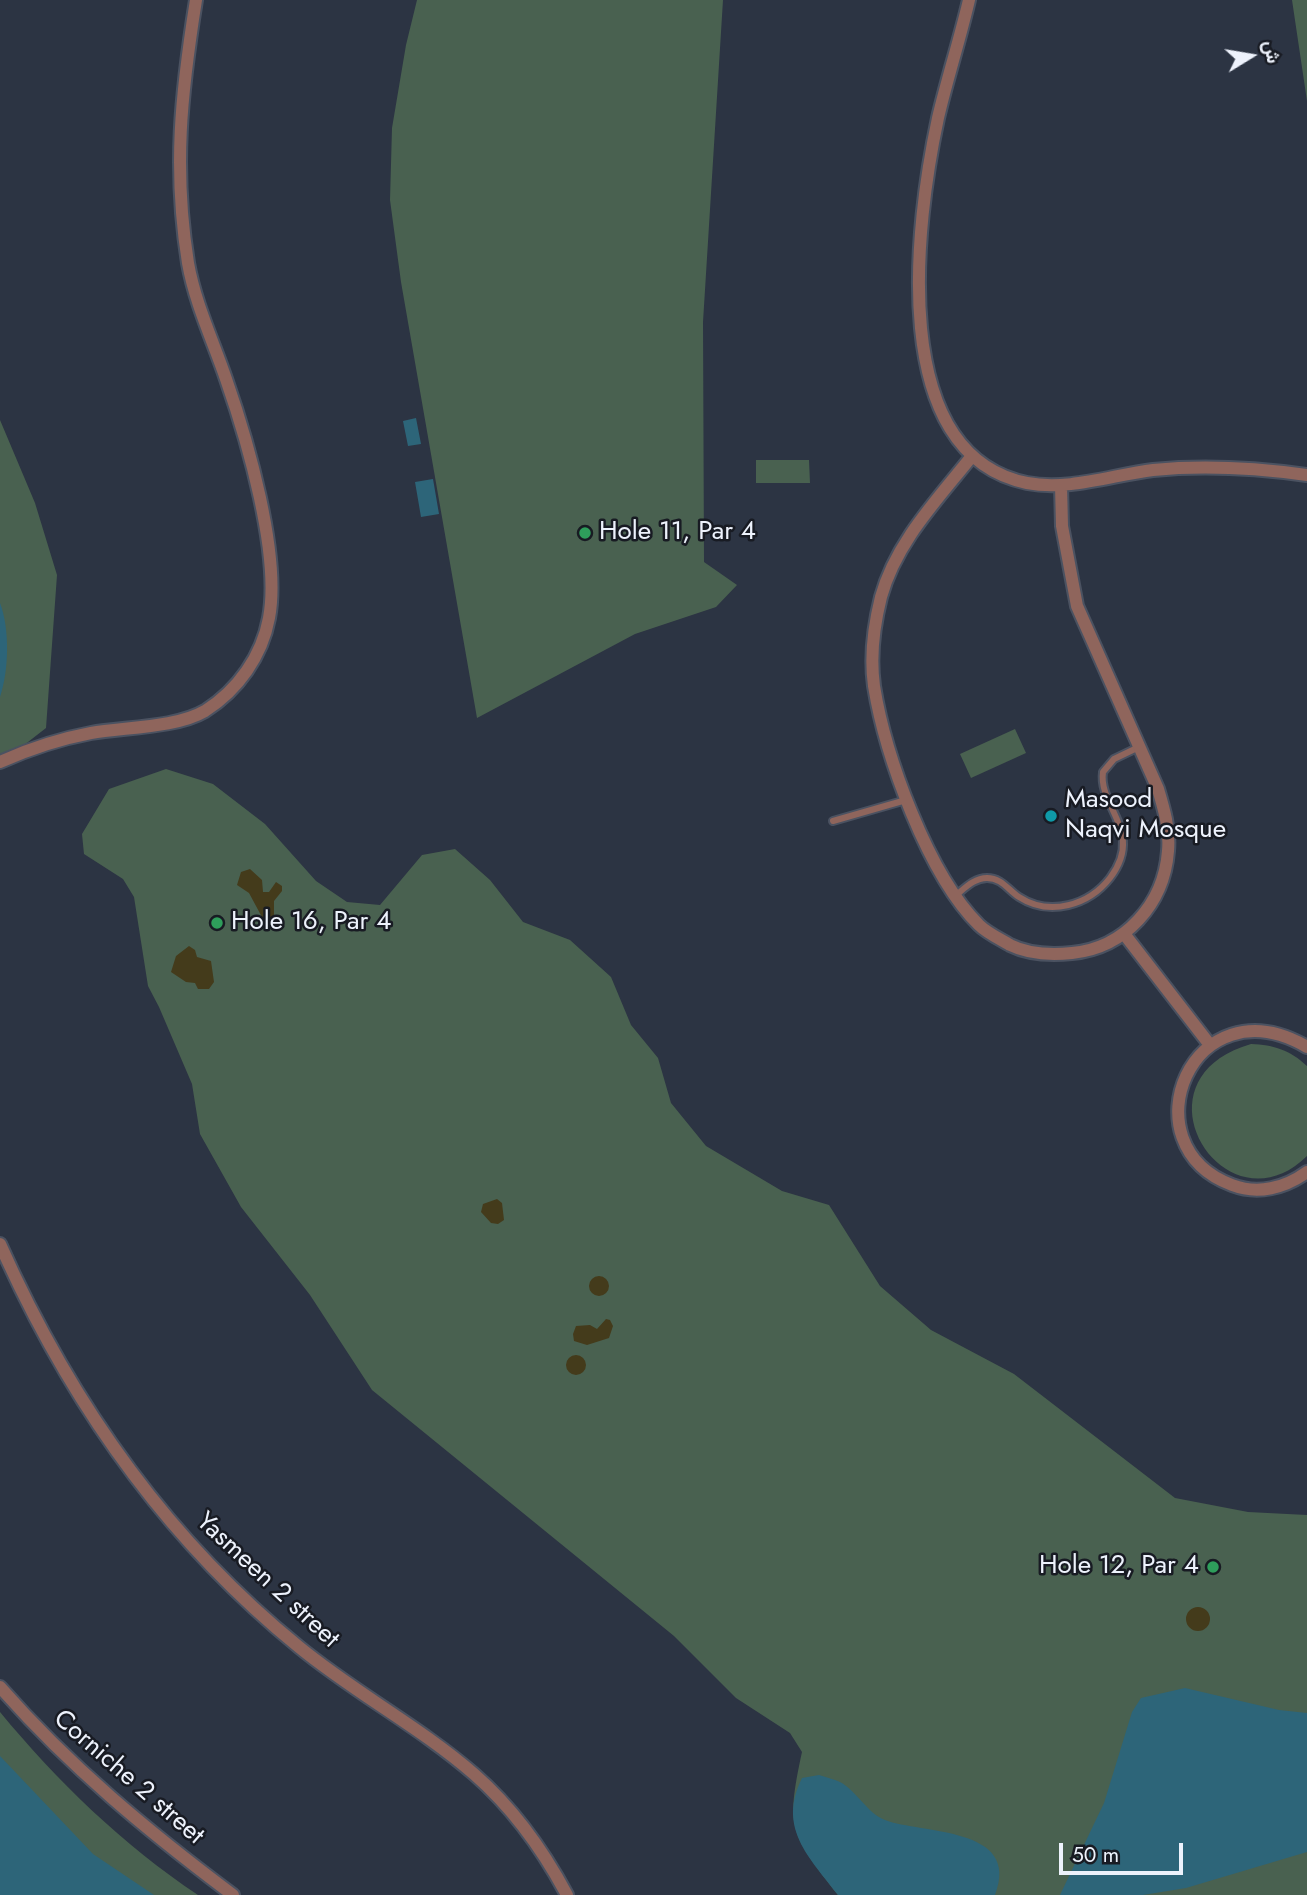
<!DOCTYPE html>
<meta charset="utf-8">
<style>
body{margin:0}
#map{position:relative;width:1307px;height:1895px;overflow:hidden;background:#2c3443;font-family:Jost,Vazirmatn,sans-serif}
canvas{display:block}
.north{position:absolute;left:1216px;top:21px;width:70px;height:70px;-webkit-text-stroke:5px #181b23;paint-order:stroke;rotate:79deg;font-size:19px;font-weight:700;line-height:28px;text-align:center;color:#edf2fc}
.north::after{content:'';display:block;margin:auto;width:24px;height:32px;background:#edf2fc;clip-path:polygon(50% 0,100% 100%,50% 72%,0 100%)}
.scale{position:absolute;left:1059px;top:1843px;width:124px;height:32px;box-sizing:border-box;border:4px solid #edf2fc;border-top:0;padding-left:9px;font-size:21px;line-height:24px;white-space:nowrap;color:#edf2fc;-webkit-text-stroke:5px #181b23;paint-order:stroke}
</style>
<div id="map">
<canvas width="1307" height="1895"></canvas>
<div class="north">ش</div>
<div class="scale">50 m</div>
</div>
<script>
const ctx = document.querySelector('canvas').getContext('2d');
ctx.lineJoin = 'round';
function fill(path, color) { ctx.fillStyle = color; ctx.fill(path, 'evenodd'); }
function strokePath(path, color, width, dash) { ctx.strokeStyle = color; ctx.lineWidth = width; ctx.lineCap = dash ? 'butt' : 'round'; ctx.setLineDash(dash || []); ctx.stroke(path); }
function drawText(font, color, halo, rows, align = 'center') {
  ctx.font = font + ' Jost,sans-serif'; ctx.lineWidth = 5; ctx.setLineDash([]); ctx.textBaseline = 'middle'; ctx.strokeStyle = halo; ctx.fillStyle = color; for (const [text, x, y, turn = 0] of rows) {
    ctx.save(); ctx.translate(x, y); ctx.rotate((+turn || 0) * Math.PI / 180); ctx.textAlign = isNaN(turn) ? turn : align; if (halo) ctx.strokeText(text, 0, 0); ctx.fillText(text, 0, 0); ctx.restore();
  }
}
const green = new Path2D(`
 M 417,0 L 723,0 L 703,322 L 704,562 L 737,585 L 716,607 L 635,634 L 477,718 L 401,282 L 390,200 L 392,128 L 406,45 Z
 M 1292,0 L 1307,0 L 1307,101 Z
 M 0,420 L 35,503 L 57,575 L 46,728 L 10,756 L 0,757 Z
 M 756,460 L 809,460 L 810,483 L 756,483 Z
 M 1015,729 L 1026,753 L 971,778 L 960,754 Z
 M 166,769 L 213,784 L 265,824 L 316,881 L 347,902 L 380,905 L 422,855 L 455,849 L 490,880 L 523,922 L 570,940 L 611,977 L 631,1025 L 658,1058 L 671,1103 L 706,1146 L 782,1191 L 829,1205 L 880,1286 L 931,1330 L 1014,1374 L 1175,1498 L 1248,1512 L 1307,1515 L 1307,1895 L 838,1895 C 791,1834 785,1830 802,1752 L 790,1733 L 736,1698 L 674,1636 L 372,1390 L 310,1295 L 241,1207 L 200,1134 L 192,1084 L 159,1007 L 148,986 L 134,897 L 123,879 L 84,854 L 82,834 L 109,789 Z
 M 1251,1044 C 1274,1045 1290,1050 1307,1066 L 1307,1156 C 1226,1236 1126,1080 1251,1044 Z
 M 0,1712 C 57,1781 123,1845 198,1895 L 0,1895 Z`);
const sand = new Path2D(`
 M 250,869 L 262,880 L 263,892 L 269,892 L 276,882 L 282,886 L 282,891 L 274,901 L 274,919 L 263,919 L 249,893 L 237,885 L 241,872 Z
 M 189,946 L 195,950 L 197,957 L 211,961 L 214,982 L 209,989 L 198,989 L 195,983 L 186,982 L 171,972 L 176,956 Z
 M 497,1199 L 502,1203 L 504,1220 L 498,1224 L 491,1223 L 481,1212 L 483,1204 Z
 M589 1286a10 10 0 1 1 20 0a10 10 0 1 1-20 0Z
 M 606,1319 L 610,1320 L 613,1326 L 609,1338 L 587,1345 L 574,1341 L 573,1334 L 576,1326 L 590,1325 L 597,1329 Z
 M566 1365a10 10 0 1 1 20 0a10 10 0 1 1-20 0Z
 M1186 1619a12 12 0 1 1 24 0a12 12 0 1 1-24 0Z`);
const water = new Path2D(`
 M 416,418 L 421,444 L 408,446 L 403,421 Z
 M 433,479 L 439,514 L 421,517 L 415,482 Z
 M 0,603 C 10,629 9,671 0,697 Z
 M 1185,1688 L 1279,1710 L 1307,1713 L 1307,1852 L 1186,1888 L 1143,1895 L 1060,1895 L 1104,1803 L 1132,1712 L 1141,1698 Z
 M 0,1756 L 93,1854 L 154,1895 L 0,1895 Z
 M 819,1775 C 825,1777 834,1779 840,1782 C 857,1791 867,1813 885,1820 C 921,1834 1022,1826 995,1895 L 838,1895 C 809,1857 777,1828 802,1778 Z`);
const service = new Path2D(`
 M 833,821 L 906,800
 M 955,896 C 965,888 974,878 987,878 C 1002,878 1008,890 1019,897 C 1050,917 1089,905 1110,878 C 1145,832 1098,807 1103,772 L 1114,759 L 1139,747`);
const minor = new Path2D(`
 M 969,0 C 960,39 947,79 938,118 C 916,221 885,454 1027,483 C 1069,491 1112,475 1153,470 C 1204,465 1256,468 1307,475
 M 972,456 C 938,499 896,542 881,597 C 874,625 870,657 874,686 C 885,755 928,875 979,925 C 987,933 1000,939 1010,945 C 1028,954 1052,955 1072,953 C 1125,948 1164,904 1168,851 C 1170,829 1164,809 1158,789 L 1077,606 L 1062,526 L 1061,485
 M 0,762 C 29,749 59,739 91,733 C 124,727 176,728 205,711 C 238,690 262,656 269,618 C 281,555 247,439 226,379 C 213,341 195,303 188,263 C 173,169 181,94 196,0
 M 1125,935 L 1210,1045
 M 1307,1047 C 1192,980 1125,1145 1232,1185 C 1258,1195 1285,1188 1307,1172
 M 0,1244 C 69,1400 166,1539 299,1647 C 355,1693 420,1727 474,1774 C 513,1808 543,1850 567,1895
 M 0,1687 C 69,1766 149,1832 233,1895`);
const markers = [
 [585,533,7,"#2e9e5b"],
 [1051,816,7,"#0f9aa8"],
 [217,923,7,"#2e9e5b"],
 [1213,1567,7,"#2e9e5b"]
];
const poiNames = [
 ["Hole 11, Par 4",599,533],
 ["Masood",1065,801],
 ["Naqvi Mosque",1065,831],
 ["Hole 16, Par 4",231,923],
 ["Hole 12, Par 4",1199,1567,"right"]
];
const streetNames = [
 ["Yasmeen 2 street",267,1581,43],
 ["Corniche 2 street",128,1778,41]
];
fill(green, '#496150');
fill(sand, '#443b1b');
fill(water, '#2d6579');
strokePath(service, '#4b5261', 10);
strokePath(minor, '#4b5261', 16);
strokePath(service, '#8f655c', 6);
strokePath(minor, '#8f655c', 12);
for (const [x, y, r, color] of markers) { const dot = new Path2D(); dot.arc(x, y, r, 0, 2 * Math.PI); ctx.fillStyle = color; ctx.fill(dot); strokePath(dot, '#181b23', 2.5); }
drawText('26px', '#edf2fc', '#181b23', poiNames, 'left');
drawText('26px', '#edf2fc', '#181b23', streetNames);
</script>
